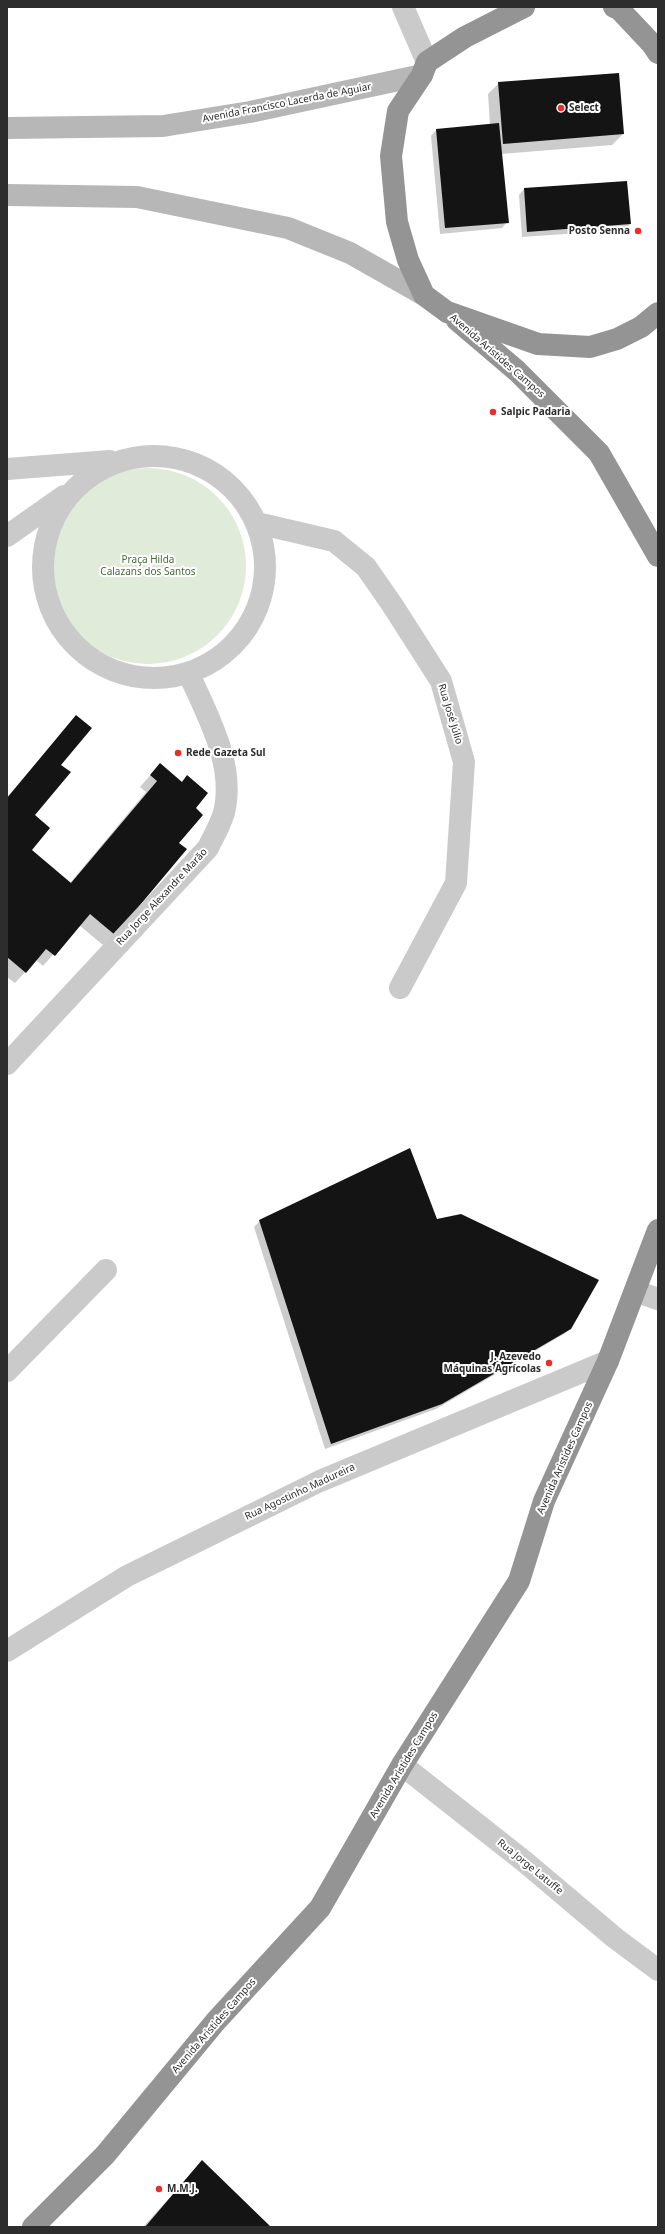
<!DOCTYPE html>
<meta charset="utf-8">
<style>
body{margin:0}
#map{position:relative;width:665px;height:2234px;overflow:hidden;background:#fff;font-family:"Noto Sans",sans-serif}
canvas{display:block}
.frame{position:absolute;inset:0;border:8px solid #2d2d2d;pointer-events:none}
</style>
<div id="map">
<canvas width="665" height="2234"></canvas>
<div class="frame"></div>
</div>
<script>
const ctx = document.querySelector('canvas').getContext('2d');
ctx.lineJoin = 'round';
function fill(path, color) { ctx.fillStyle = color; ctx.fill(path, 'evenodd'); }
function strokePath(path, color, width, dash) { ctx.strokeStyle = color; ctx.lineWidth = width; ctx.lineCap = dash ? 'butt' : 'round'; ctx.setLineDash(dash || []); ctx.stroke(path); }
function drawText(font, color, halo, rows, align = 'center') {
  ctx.font = font + ' "Noto Sans",sans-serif'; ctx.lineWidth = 4; ctx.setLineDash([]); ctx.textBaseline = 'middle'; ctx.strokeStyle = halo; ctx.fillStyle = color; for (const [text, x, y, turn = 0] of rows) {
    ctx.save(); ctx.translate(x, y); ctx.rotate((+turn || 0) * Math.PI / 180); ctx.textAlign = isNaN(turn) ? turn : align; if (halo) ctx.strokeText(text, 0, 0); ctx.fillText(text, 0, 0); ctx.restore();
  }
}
const green = new Path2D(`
 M50 566a98 98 0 1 1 196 0a98 98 0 1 1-196 0Z`);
const shadow = new Path2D(`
 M 499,83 L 623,134 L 612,145 L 501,154 L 507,222 L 502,228 L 440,234 L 431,136 L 436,130 L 490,125 L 488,94 Z
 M 524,189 L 630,224 L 624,230 L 522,237 L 519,195 Z
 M 76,717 L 60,765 L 34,815 L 30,850 L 70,883 L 146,792 L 140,787 L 160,764 L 181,782 L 187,777 L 194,809 L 178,843 L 114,934 L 103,945 L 79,925 L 43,966 L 36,960 L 15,983 L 7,977 L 7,797 Z
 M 436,1220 L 570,1328 L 564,1334 L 436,1409 L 325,1449 L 254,1227 L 260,1221 Z
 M 202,2162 L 270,2227 L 143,2227 Z`);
const building = new Path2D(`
 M 619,73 L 624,134 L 503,144 L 498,82 Z
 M 499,123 L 509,223 L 445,228 L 436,129 Z
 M 627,181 L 631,224 L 527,232 L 524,188 Z
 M 76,715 L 92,728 L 61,765 L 71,772 L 35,815 L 50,828 L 32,850 L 71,883 L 157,781 L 150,775 L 160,763 L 182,782 L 187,775 L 208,793 L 196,808 L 203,815 L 179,843 L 187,849 L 115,935 L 90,914 L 55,956 L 46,949 L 26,973 L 7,957 L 7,798 Z
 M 410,1148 L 437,1219 L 461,1214 L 599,1280 L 571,1329 L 442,1404 L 331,1444 L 259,1220 Z
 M 202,2160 L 271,2227 L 145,2227 Z`);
const street = new Path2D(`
 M 403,7 L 427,62
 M43 567a111 111 0 1 1 222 0a111 111 0 1 1-222 0Z
 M 7,469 L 110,461
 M 257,523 L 334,541 L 366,567 L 393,606 L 441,681 L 464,762 L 456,883 L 400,988
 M 7,536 L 64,496
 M 7,1064 L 208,848 C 214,835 223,821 225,808 C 234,762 207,715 189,674
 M 635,1291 L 658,1299
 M 7,1371 L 106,1270
 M 7,1651 L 127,1576 L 320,1481 L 608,1361
 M 402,1765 L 525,1862 L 615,1938 L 658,1970`);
const secondary = new Path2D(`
 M 7,128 L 163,126 L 250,112 L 422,75
 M 7,195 L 137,197 L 288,228 L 350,253 L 424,295`);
const highway = new Path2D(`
 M 524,7 L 465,37 L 427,62 L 422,75 L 398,111 L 391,156 L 397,222 L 408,260 L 424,295 L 447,312 L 538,344 L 590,347 L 617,339 L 641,327 L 658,313
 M 614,7 L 619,9 L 652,44 L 658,53
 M 457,320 L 517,371 L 599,453 L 658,556
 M 33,2227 L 105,2155 L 216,2021 L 320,1908 L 402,1765 L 519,1581 L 544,1501 L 608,1361 L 658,1230`);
const markers = [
 [561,108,4,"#eb2f27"],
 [638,231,4,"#eb2f27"],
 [493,412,4,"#eb2f27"],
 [178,753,4,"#eb2f27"],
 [549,1363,4,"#eb2f27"],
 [159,2189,4,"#eb2f27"]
];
const streetNames = [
 ["Avenida Francisco Lacerda de Aguiar",287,103,-11],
 ["Avenida Aristides Campos",497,356,41],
 ["Rua José Júlio",450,714,73],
 ["Rua Jorge Alexandre Marão",162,897,-47],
 ["Avenida Aristides Campos",565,1458,-66],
 ["Rua Agostinho Madureira",300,1492,-25],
 ["Avenida Aristides Campos",404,1765,-59],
 ["Rua Jorge Latuffe",530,1867,39],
 ["Avenida Aristides Campos",214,2026,-49]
];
const poiNames = [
 ["Select",569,108],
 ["Posto Senna",630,231,"right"],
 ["Salpic Padaria",501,412],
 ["Rede Gazeta Sul",186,753],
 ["J. Azevedo",541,1357,"right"],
 ["Máquinas Agrícolas",541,1369,"right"],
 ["M.M.J.",167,2189]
];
const parkNames = [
 ["Praça Hilda",148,560],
 ["Calazans dos Santos",148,572]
];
fill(green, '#e1ebd9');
fill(shadow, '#0003');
fill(building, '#141414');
strokePath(street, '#cacaca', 22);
strokePath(secondary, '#b7b7b7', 22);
strokePath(highway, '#949494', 22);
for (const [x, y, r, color] of markers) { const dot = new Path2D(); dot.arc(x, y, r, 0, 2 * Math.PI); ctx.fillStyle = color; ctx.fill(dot); strokePath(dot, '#fff', 1.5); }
drawText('10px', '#2d2d2d', '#fff', streetNames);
drawText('bold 10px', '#2d2d2d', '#fff', poiNames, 'left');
drawText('10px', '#4a6939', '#fff', parkNames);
</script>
